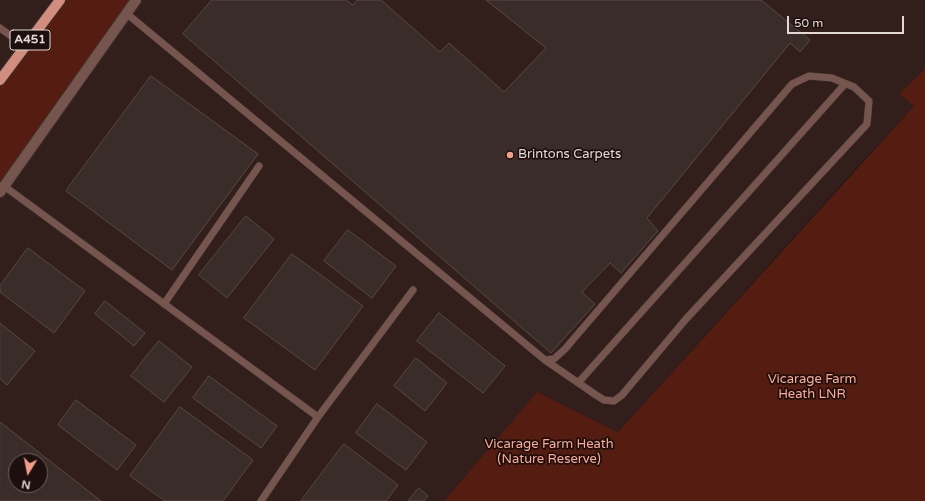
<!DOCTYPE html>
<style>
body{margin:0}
#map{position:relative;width:925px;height:501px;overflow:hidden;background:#251815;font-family:"Varela Round",sans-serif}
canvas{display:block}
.north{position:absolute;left:8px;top:453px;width:40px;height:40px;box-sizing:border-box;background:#1c0f0d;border:1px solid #6b5f5d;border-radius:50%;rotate:190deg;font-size:11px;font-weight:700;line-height:16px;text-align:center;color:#e2d8d6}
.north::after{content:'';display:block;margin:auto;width:14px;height:18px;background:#f49d8b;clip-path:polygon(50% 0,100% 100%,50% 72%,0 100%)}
.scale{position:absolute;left:787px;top:16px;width:117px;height:18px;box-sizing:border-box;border:2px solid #e2d8d6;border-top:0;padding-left:5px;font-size:12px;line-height:14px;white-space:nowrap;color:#e2d8d6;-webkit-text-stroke:3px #1c0f0d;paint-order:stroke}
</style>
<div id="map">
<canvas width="925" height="501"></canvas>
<div class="north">N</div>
<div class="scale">50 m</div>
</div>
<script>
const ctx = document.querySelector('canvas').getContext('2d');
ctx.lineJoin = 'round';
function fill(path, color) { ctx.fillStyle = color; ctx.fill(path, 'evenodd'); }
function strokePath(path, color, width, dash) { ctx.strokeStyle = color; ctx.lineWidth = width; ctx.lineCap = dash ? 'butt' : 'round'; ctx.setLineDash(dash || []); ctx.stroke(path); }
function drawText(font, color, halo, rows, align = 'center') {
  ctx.font = font + ' "Varela Round",sans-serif'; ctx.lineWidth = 3.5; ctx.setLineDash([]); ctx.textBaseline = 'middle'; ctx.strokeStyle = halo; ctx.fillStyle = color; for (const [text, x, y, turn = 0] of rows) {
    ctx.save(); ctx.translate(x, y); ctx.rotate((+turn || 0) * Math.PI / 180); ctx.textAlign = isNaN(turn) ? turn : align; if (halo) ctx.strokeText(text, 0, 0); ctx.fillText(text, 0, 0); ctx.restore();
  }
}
const built = new Path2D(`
 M 0,0 L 60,0 L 0,80 Z
 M 136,0 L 925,0 L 925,69 L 899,94 L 914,106 L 846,179 L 618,432 L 537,392 L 444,501 L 0,501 L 0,192 ZM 16,461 L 40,461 L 40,485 L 16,485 Z`);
const green = new Path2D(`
 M 60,0 L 136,0 L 0,192 L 0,80 Z
 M 925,69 L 925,501 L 444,501 L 537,392 L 618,432 L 914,106 L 899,94 Z`);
const building = new Path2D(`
 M 212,0 L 346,0 L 353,5 L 357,0 L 381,0 L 440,52 L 449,43 L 504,92 L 546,48 L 486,0 L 761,0 L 810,40 L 800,52 L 790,43 L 647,218 L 658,231 L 621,273 L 610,263 L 582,292 L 595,304 L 551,353 L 183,34 Z
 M 151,76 L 258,154 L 172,270 L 66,191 Z
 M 246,216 L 274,239 L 227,298 L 199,275 Z
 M 348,230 L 396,266 L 372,298 L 324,261 Z
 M 28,248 L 85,291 L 54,333 L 0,292 L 0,286 Z
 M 292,254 L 363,306 L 315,370 L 244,318 Z
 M 105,301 L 145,333 L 134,346 L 95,314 Z
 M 439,313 L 505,366 L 483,393 L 417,341 Z
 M 0,323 L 35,351 L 7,385 L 0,379 Z
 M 159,341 L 192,367 L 164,402 L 131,376 Z
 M 416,358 L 447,383 L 425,411 L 394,386 Z
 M 209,376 L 277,426 L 261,448 L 193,398 Z
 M 76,400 L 136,445 L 117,470 L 58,425 Z
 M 377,404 L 427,442 L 406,470 L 356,433 Z
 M 180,407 L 253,460 L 223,501 L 165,501 L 130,476 Z
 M 0,422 L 101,501 L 0,501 ZM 16,461 L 40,461 L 40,485 L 16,485 Z
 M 344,444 L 398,485 L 386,501 L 301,501 Z
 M 419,488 L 428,496 L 424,501 L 408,501 Z`);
const lane = new Path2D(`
 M 126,13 L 545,360 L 596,395 L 604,400 L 614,401 L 622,395 L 686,319 L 867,124 L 869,101 L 854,87 L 832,78 L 809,76 L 792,84 L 565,349 L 554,359 L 545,360
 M 0,28 L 25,46
 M 4,186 L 318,417
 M 164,304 L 259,166
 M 578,383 L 845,84
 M 261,501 L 318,417 L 413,290`);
const street = new Path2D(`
 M 0,192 L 136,0`);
const primary = new Path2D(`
 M 0,80 L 60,0`);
const markers = [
 [510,155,4,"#f49d8b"]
];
const shields = [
 [30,40,40]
];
const shieldNames = [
 ["A451",30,40]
];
const poiNames = [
 ["Brintons Carpets",518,155]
];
const parkNames = [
 ["Vicarage Farm",812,380],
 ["Heath LNR",812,395],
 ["Vicarage Farm Heath",549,445],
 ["(Nature Reserve)",549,460]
];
fill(built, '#321f1b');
fill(green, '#551c11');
fill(building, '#3a2c29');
strokePath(building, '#584845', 1);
strokePath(lane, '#3f3330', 8);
strokePath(street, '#3f3330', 12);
strokePath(primary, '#3f3330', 12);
strokePath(lane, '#75554e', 7);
strokePath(street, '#75554e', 10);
strokePath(primary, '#d18e7f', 10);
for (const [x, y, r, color] of markers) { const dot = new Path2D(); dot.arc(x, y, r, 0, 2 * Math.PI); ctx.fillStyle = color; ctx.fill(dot); strokePath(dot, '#1c0f0d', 1.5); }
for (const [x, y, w] of shields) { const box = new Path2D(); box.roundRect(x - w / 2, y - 10, w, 20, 3); ctx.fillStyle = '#1c0f0d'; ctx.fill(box); strokePath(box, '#e2d8d6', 1); }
drawText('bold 12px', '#e2d8d6', null, shieldNames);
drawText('13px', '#e2d8d6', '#1c0f0d', poiNames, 'left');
drawText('13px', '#fea997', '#1c0f0d', parkNames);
</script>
